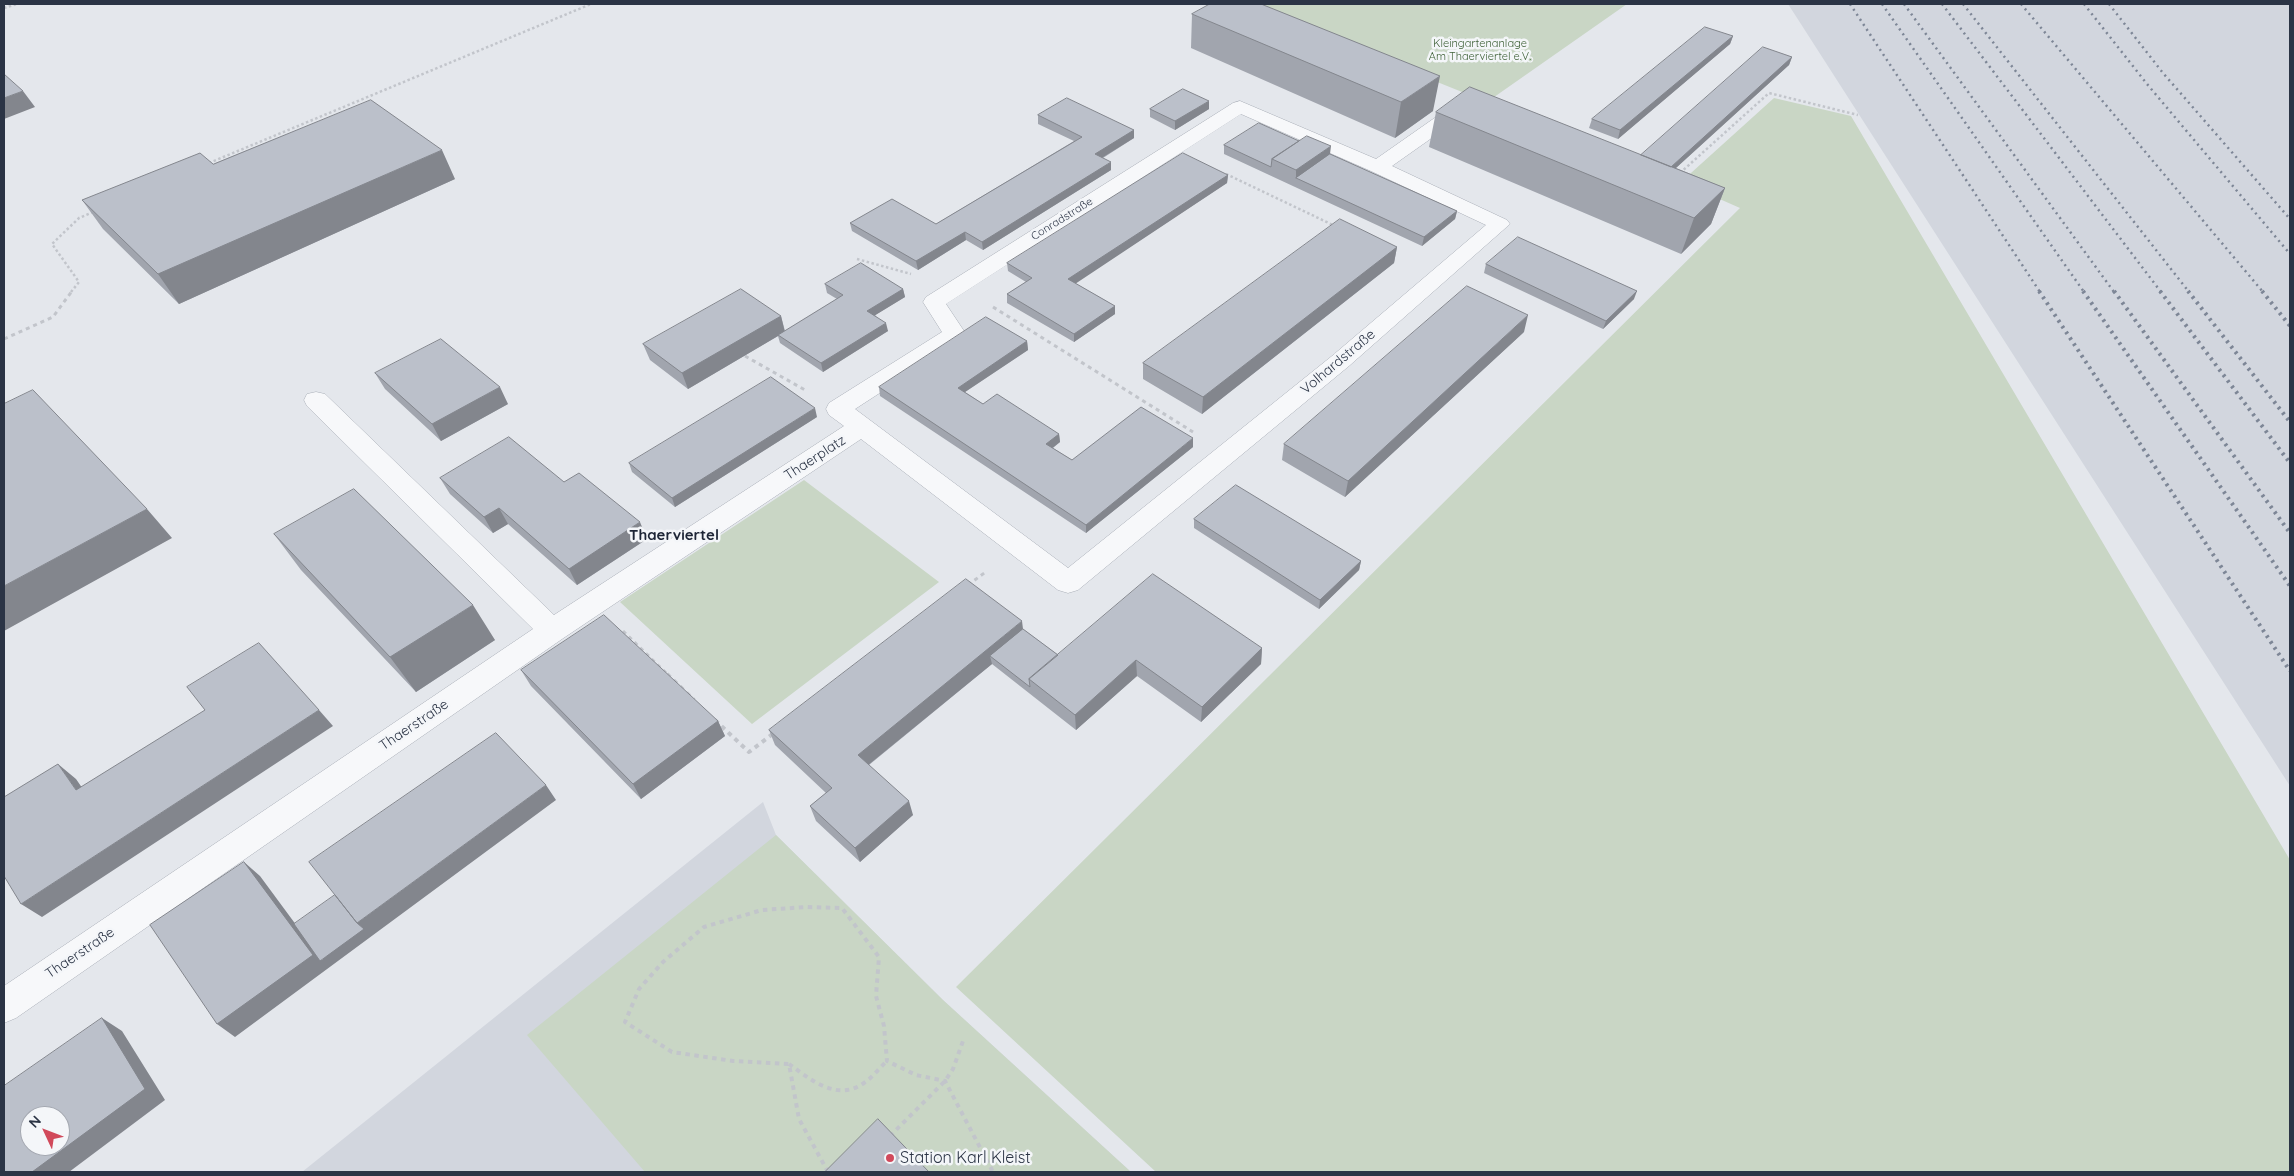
<!DOCTYPE html>
<meta charset="utf-8">
<style>
body{margin:0}
#map{position:relative;width:2294px;height:1176px;overflow:hidden;background:#e4e7ec;font-family:Quicksand,sans-serif}
canvas{display:block}
.frame{position:absolute;inset:0;border:5px solid #2b3445;pointer-events:none}
.north{position:absolute;left:20px;top:1106px;width:50px;height:50px;box-sizing:border-box;background:#f4f6f9;border:1px solid #a4a8b1;border-radius:50%;rotate:313deg;font-size:14px;font-weight:700;line-height:20px;text-align:center;color:#2b3445}
.north::after{content:'';display:block;margin:auto;width:18px;height:22px;background:#d1495b;clip-path:polygon(50% 0,100% 100%,50% 72%,0 100%)}
</style>
<div id="map">
<canvas width="2294" height="1176"></canvas>
<div class="frame"></div>
<div class="north">N</div>
</div>
<script>
const ctx = document.querySelector('canvas').getContext('2d');
ctx.lineJoin = 'round';
function fill(path, color) { ctx.fillStyle = color; ctx.fill(path, 'evenodd'); }
function strokePath(path, color, width, dash) { ctx.strokeStyle = color; ctx.lineWidth = width; ctx.lineCap = dash ? 'butt' : 'round'; ctx.setLineDash(dash || []); ctx.stroke(path); }
function drawText(font, color, halo, rows, align = 'center') {
  ctx.font = font + ' Quicksand,sans-serif'; ctx.lineWidth = 5; ctx.setLineDash([]); ctx.textBaseline = 'middle'; ctx.strokeStyle = halo; ctx.fillStyle = color; for (const [text, x, y, turn = 0] of rows) {
    ctx.save(); ctx.translate(x, y); ctx.rotate((+turn || 0) * Math.PI / 180); ctx.textAlign = isNaN(turn) ? turn : align; if (halo) ctx.strokeText(text, 0, 0); ctx.fillText(text, 0, 0); ctx.restore();
  }
}
const built = new Path2D(`
 M 1788,4 L 2290,4 L 2290,786 L 1799,21 Z
 M 763,802 L 776,835 L 943,1000 L 1131,1172 L 302,1172 Z`);
const green = new Path2D(`
 M 1243,4 L 1627,4 L 1487,102 Z
 M 1774,98 L 1851,116 L 2290,860 L 2290,1172 L 1156,1172 L 956,987 L 1740,208 L 1681,182 Z
 M 804,480 L 939,582 L 752,724 L 620,602 Z
 M 776,835 L 943,1000 L 1131,1172 L 645,1172 L 527,1035 Z`);
const pathFar2 = new Path2D(`
 M 4,8 L 17,4
 M 209,163 L 591,4
 M 1680,173 L 1769,93 L 1858,115
 M 1226,174 L 1335,226
 M 857,259 L 911,274
 M 71,292 L 79,282 L 52,244 L 79,218 L 93,212`);
const pathFar1 = new Path2D(`
 M 993,307 L 1193,432
 M 4,339 L 53,317 L 72,291
 M 745,356 L 805,390
 M 968,585 L 987,571
 M 623,631 L 668,675`);
const path = new Path2D(`
 M 667,674 L 694,700
 M 715,720 L 749,752 L 774,733
 M 789,1064 C 811,1080 837,1102 864,1083 C 873,1077 879,1068 887,1061
 M 890,1136 L 945,1081 L 953,1069 L 963,1041
 M 828,1172 L 799,1119 L 789,1064 L 733,1061 L 672,1052 L 625,1022 L 639,989 L 663,962 L 704,927 L 762,910 L 807,907 L 842,908 L 879,957 L 876,996 L 884,1026 L 887,1061 L 916,1075 L 945,1081 L 993,1172`);
const minor = new Path2D(`
 M 1240,101 L 1376,159 L 1456,103 L 1463,101 L 1470,103 L 1472,107 L 1470,111 L 1392,166 L 1507,220 L 1510,224 L 1349,366 L 1078,590 L 1068,593 L 1058,590 L 861,439 L 562,639 L 16,1018 L 4,1023 L 4,986 L 533,629 L 307,406 L 304,400 L 307,394 L 316,392 L 325,394 L 554,615 L 844,426 L 829,415 L 826,409 L 829,403 L 942,332 L 923,302 L 926,297 L 1233,103 ZM 1241,114 L 1371,171 L 1486,225 L 1332,356 L 1068,568 L 855,409 L 963,339 L 966,334 L 946,304 Z`);
const railFar1 = new Path2D(`
 M 1850,4 L 2040,292
 M 1882,4 L 2084,292
 M 1904,4 L 2114,292
 M 1942,4 L 2161,292
 M 1963,4 L 2189,292
 M 2021,4 L 2263,292
 M 2084,4 L 2147,84 L 2290,254
 M 2109,4 L 2163,73 L 2290,219`);
const rail = new Path2D(`
 M 2039,291 L 2290,671
 M 2083,291 L 2290,586
 M 2114,291 L 2290,533
 M 2160,291 L 2290,463
 M 2188,291 L 2290,422
 M 2262,291 L 2290,326`);
const wall = new Path2D(`
 M 1192,14 L 1433,111 L 1395,138 L 1191,48 Z
 M 1733,36 L 1730,44 L 1618,139 L 1589,128 L 1592,119 Z
 M 1792,57 L 1789,65 L 1676,168 L 1725,188 L 1711,224 L 1681,254 L 1429,147 L 1436,112 L 1641,155 Z
 M 1150,109 L 1209,109 L 1175,130 L 1150,117 Z
 M 1038,115 L 1134,130 L 1134,138 L 1103,158 L 1111,170 L 983,250 L 966,240 L 918,270 L 852,231 L 850,223 L 936,224 L 1074,141 L 1038,124 Z
 M 1224,145 L 1330,154 L 1457,211 L 1455,219 L 1422,246 L 1224,154 Z
 M 213,164 L 455,179 L 179,304 L 103,229 L 82,200 Z
 M 1228,175 L 1227,183 L 1075,283 L 1115,306 L 1115,314 L 1074,342 L 1007,303 L 1007,294 L 1026,282 L 1008,271 L 1007,263 Z
 M 1397,247 L 1394,263 L 1202,414 L 1143,379 L 1143,363 Z
 M 1486,264 L 1634,299 L 1603,329 L 1484,273 Z
 M 825,284 L 903,289 L 905,297 L 875,315 L 888,331 L 823,372 L 780,343 L 778,336 L 688,389 L 650,360 L 643,344 L 781,316 L 785,331 L 837,299 L 827,293 Z
 M 1524,332 L 1345,497 L 1282,460 L 1284,444 Z
 M 1027,341 L 1028,350 L 965,392 L 983,404 L 1059,434 L 1060,442 L 1053,448 L 1072,460 L 1193,447 L 1086,533 L 880,396 L 879,387 Z
 M 375,373 L 508,404 L 441,441 L 385,389 Z
 M 817,417 L 675,507 L 632,472 L 629,463 Z
 M 440,478 L 564,482 L 647,539 L 577,585 L 508,524 L 493,533 L 450,494 Z
 M 1194,519 L 1361,561 L 1359,570 L 1319,609 L 1194,528 Z
 M 274,534 L 495,640 L 416,692 L 301,570 Z
 M 1023,629 L 1058,655 L 1262,648 L 1261,664 L 1201,722 L 1137,676 L 1076,730 L 992,664 L 869,765 L 913,815 L 860,862 L 816,821 L 810,806 L 826,793 L 775,745 L 769,730 Z
 M 521,670 L 718,721 L 725,736 L 641,799 L 531,686 Z`);
const shadedWall = new Path2D(`
 M 1733,36 L 1730,44 L 1618,139 L 1620,130 Z
 M 1792,57 L 1789,65 L 1666,177 L 1669,169 Z
 M 1440,76 L 1433,111 L 1395,138 L 1401,102 Z
 M 23,91 L 35,107 L 4,119 L 4,98 Z
 M 1209,101 L 1209,109 L 1175,130 L 1175,121 Z
 M 1134,130 L 1134,138 L 1095,162 L 1095,154 Z
 M 1331,146 L 1329,162 L 1296,178 L 1296,170 Z
 M 442,150 L 455,179 L 179,304 L 158,274 Z
 M 1111,162 L 1111,170 L 983,250 L 982,242 Z
 M 1228,175 L 1227,183 L 1069,288 L 1068,279 Z
 M 1725,188 L 1711,224 L 1681,254 L 1694,218 Z
 M 1457,211 L 1455,219 L 1422,246 L 1424,237 Z
 M 965,232 L 966,240 L 918,270 L 916,261 Z
 M 1397,247 L 1394,263 L 1202,414 L 1203,397 Z
 M 903,289 L 905,297 L 869,319 L 867,311 Z
 M 1637,291 L 1634,299 L 1603,329 L 1606,321 Z
 M 1115,306 L 1115,314 L 1074,342 L 1074,334 Z
 M 1528,315 L 1524,332 L 1345,497 L 1348,481 Z
 M 781,316 L 785,333 L 778,335 L 778,336 L 688,389 L 682,373 Z
 M 886,323 L 888,331 L 823,372 L 821,363 Z
 M 1027,341 L 1028,350 L 959,396 L 958,388 Z
 M 500,387 L 508,404 L 441,441 L 432,424 Z
 M 815,408 L 817,417 L 675,507 L 672,498 Z
 M 1059,434 L 1060,442 L 1047,452 L 1046,444 Z
 M 1193,438 L 1193,447 L 1086,533 L 1086,525 Z
 M 499,508 L 508,524 L 493,533 L 484,517 Z
 M 147,509 L 172,538 L 4,631 L 4,586 Z
 M 640,522 L 647,539 L 577,585 L 569,569 Z
 M 1361,561 L 1359,570 L 1319,609 L 1320,600 Z
 M 473,605 L 495,640 L 416,692 L 390,657 Z
 M 1022,621 L 1024,637 L 990,656 L 992,664 L 862,770 L 858,755 Z
 M 1262,648 L 1261,664 L 1201,722 L 1202,707 Z
 M 1136,660 L 1137,676 L 1076,730 L 1075,715 Z
 M 319,710 L 333,726 L 42,917 L 21,904 Z
 M 718,721 L 725,736 L 641,799 L 633,784 Z
 M 58,764 L 76,779 L 94,805 L 76,790 Z
 M 546,785 L 556,800 L 235,1037 L 217,1024 L 244,862 L 260,876 L 322,960 L 357,923 Z
 M 909,801 L 913,815 L 860,862 L 855,848 Z
 M 102,1018 L 122,1031 L 165,1100 L 69,1172 L 32,1172 Z`);
const building = new Path2D(`
 M 1210,4 L 1261,4 L 1440,76 L 1401,102 L 1192,14 Z
 M 1705,27 L 1733,36 L 1620,130 L 1592,119 Z
 M 1763,47 L 1792,57 L 1671,167 L 1641,155 Z
 M 4,74 L 23,91 L 4,98 Z
 M 1470,87 L 1725,188 L 1694,218 L 1436,112 Z
 M 1183,89 L 1209,101 L 1175,121 L 1150,109 Z
 M 1067,98 L 1134,130 L 1095,154 L 1111,162 L 982,242 L 965,232 L 916,261 L 850,223 L 892,199 L 936,224 L 1082,137 L 1038,115 Z
 M 371,100 L 442,150 L 158,274 L 82,200 L 200,153 L 213,164 Z
 M 1259,123 L 1299,141 L 1272,159 L 1271,167 L 1224,145 Z
 M 1307,136 L 1331,146 L 1296,170 L 1272,159 Z
 M 1183,153 L 1228,175 L 1068,279 L 1115,306 L 1074,334 L 1007,294 L 1032,278 L 1007,263 Z
 M 1330,154 L 1457,211 L 1424,237 L 1296,178 Z
 M 1340,219 L 1397,247 L 1203,397 L 1143,363 Z
 M 1518,237 L 1637,291 L 1606,321 L 1486,264 Z
 M 861,263 L 903,289 L 867,311 L 886,323 L 821,363 L 778,335 L 843,295 L 825,284 Z
 M 1467,286 L 1528,315 L 1348,481 L 1284,444 Z
 M 741,289 L 781,316 L 682,373 L 643,344 Z
 M 986,317 L 1027,341 L 958,388 L 983,404 L 997,394 L 1059,434 L 1046,444 L 1072,460 L 1141,407 L 1193,438 L 1086,525 L 879,387 Z
 M 441,339 L 500,387 L 432,424 L 375,373 Z
 M 771,377 L 815,408 L 672,498 L 629,463 Z
 M 33,390 L 147,509 L 4,586 L 4,404 Z
 M 509,437 L 564,482 L 579,473 L 640,522 L 569,569 L 499,508 L 484,517 L 440,478 Z
 M 1236,485 L 1361,561 L 1320,600 L 1194,519 Z
 M 354,489 L 473,605 L 390,657 L 274,534 Z
 M 1153,574 L 1262,648 L 1202,707 L 1136,660 L 1075,715 L 1029,679 Z
 M 966,579 L 1022,621 L 858,755 L 909,801 L 855,848 L 810,806 L 832,788 L 769,730 Z
 M 604,615 L 718,721 L 633,784 L 521,670 Z
 M 1023,629 L 1058,655 L 1029,679 L 1030,687 L 990,656 Z
 M 259,643 L 319,710 L 21,904 L 4,876 L 4,797 L 58,764 L 76,790 L 205,710 L 187,687 Z
 M 496,733 L 546,785 L 357,923 L 309,862 Z
 M 244,862 L 313,955 L 217,1024 L 150,925 Z
 M 335,895 L 357,923 L 364,929 L 320,961 L 294,924 Z
 M 102,1018 L 145,1089 L 32,1172 L 4,1172 L 4,1086 ZM 30,1116 L 60,1116 L 60,1146 L 30,1146 Z
 M 878,1119 L 929,1172 L 825,1172 Z`);
const markers = [
 [890,1158,5,"#d1495b"]
];
const farParknames = [
 ["Kleingartenanlage",1480,44],
 ["Am Thaerviertel e.V.",1480,57]
];
const farStreetnames = [
 ["Conradstraße",1062,219,-32]
];
const streetNames = [
 ["Volhardstraße",1338,362,-40],
 ["Thaerplatz",815,458,-33],
 ["Thaerstraße",414,725,-34],
 ["Thaerstraße",80,953,-34]
];
const neighbourhoodNames = [
 ["Thaerviertel",674,535]
];
const nearPoinames = [
 ["Station Karl Kleist",900,1158]
];
fill(built, '#d2d6de');
fill(green, '#c9d6c5');
strokePath(minor, '#a9aeb7', 1);
strokePath(pathFar2, '#c2c5cb', 2.5, [2.5, 2.5]);
strokePath(pathFar1, '#c2c5cb', 3, [4, 4]);
strokePath(path, '#c2c5cb', 4, [4.5, 4.5]);
fill(minor, '#f7f8fa');
strokePath(railFar1, '#7d8696', 2.5, [2, 4]);
strokePath(rail, '#7d8696', 4, [2.5, 4.5]);
fill(wall, '#a1a5ae');
fill(shadedWall, '#83868d');
fill(building, '#bbc0ca');
strokePath(building, '#83868d', 1);
for (const [x, y, r, color] of markers) { const dot = new Path2D(); dot.arc(x, y, r, 0, 2 * Math.PI); ctx.fillStyle = color; ctx.fill(dot); strokePath(dot, '#f4f6f9', 2); }
drawText('11px', '#3f6138', '#f4f6f9', farParknames);
drawText('11px', '#2b3445', '#f4f6f9', farStreetnames);
drawText('14px', '#2b3445', '#f4f6f9', streetNames);
drawText('bold 15px', '#1d2536', '#f4f6f9', neighbourhoodNames);
drawText('16px', '#2b3445', '#f4f6f9', nearPoinames, 'left');
</script>
